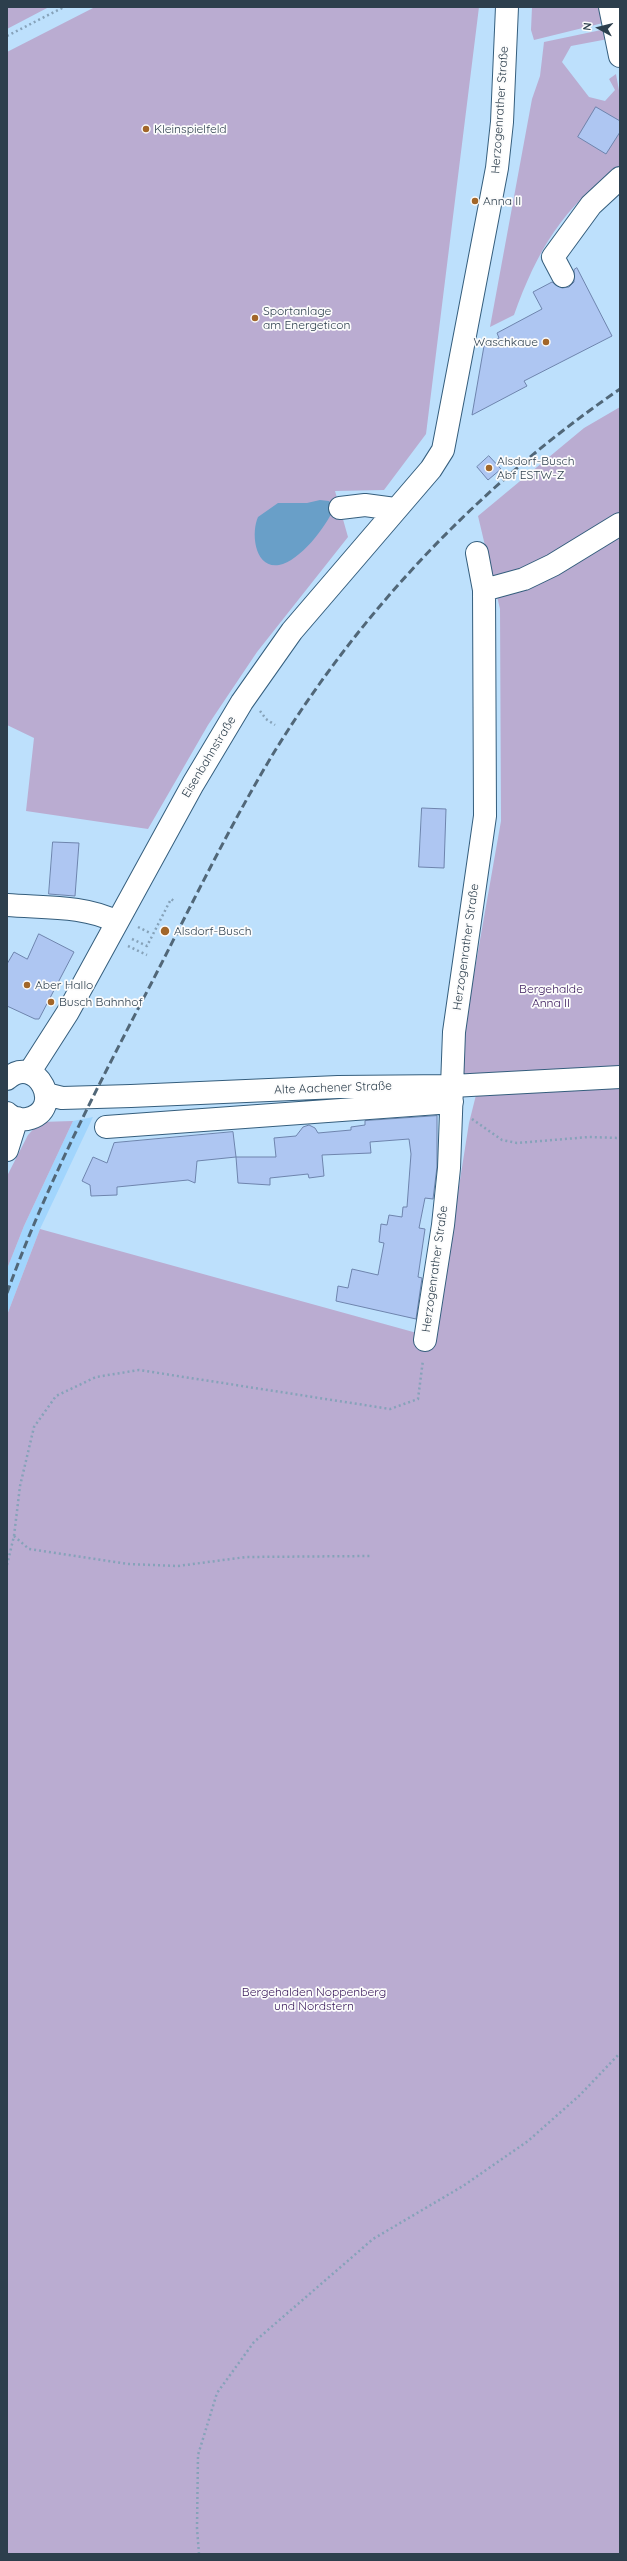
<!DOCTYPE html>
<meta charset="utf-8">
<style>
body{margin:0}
#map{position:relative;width:627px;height:2561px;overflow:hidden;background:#bde0fc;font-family:Quicksand,sans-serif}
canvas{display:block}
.frame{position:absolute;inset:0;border:8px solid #2d3f4d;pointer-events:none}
.north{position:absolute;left:579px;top:8px;width:40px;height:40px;-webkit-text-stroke:3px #fcfcfc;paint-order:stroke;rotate:277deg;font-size:11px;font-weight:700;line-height:16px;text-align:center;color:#2d3f4d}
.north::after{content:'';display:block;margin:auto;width:14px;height:18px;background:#2d3f4d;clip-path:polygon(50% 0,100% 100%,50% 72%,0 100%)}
</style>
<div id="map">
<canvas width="627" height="2561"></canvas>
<div class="frame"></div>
<div class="north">N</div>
</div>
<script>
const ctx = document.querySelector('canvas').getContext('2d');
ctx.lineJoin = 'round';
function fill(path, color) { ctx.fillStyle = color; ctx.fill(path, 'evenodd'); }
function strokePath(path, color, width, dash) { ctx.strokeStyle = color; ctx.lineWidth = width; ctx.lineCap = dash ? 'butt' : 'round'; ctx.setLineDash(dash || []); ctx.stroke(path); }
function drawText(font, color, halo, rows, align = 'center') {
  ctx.font = font + ' Quicksand,sans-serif'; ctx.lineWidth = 3.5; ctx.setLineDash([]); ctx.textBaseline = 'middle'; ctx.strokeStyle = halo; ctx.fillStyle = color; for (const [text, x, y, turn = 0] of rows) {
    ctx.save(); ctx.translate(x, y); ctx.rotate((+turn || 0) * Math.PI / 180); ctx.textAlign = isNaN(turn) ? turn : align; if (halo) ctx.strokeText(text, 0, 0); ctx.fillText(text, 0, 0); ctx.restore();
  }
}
const built = new Path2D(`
 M 93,1117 L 40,1229 L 7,1315 L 7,1269 L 24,1226 L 73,1121 Z`);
const green = new Path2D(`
 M 7,7 L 49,7 L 7,29 Z
 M 95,7 L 479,7 L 426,434 L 384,490 L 335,491 L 348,537 L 257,652 L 208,725 L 148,829 L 26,811 L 34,738 L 7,725 L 7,52 Z
 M 532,7 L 599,7 L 603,23 L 534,40 L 531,30 Z
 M 606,29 L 608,39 L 571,46 L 562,62 L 589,97 L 605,101 L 615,90 L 609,79 L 616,74 L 620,96 L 620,167 C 563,206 537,251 514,315 L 490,327 L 532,99 L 540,76 L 544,42 Z
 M 620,407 L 620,1067 L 456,1076 L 501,821 L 500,609 L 478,516 L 584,428 Z
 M 620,1085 L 620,2554 L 7,2554 L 7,1315 L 40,1229 L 435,1338 L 469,1123 L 476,1095 Z
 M 73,1121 L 24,1226 L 7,1269 L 7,1176 L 28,1135 L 40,1122 Z`);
const water = new Path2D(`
 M 320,500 L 329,501 L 334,508 C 326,527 300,561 279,565 C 254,569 251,532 258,517 L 278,503 L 307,503 Z`);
const building = new Path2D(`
 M 596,107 L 620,121 L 620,132 L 606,154 L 578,137 Z
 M 577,268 L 612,336 L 524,381 L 527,386 L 472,415 L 484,346 L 499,338 L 497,333 L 542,309 L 533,292 L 552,282 L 562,288 L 569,287 L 574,282 L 574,270 Z
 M 489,456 L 501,469 L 488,480 L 477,467 Z
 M 422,808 L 446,809 L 444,868 L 419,867 Z
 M 53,842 L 79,843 L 75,896 L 49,894 Z
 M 39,934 L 74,952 L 39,1019 L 35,1019 L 7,1006 L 7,964 L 14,952 L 27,959 Z
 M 437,1116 L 437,1167 L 433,1199 L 425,1198 L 419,1228 L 425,1229 L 418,1277 L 422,1278 L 416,1319 L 336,1301 L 338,1286 L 348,1288 L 352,1269 L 378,1275 L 384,1243 L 379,1242 L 381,1224 L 387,1225 L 389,1215 L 402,1217 L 403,1207 L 407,1207 L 411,1154 L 409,1139 L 370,1142 L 371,1153 L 322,1155 L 324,1176 L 309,1178 L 308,1174 L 270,1178 L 270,1185 L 238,1183 L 236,1157 L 276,1157 L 274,1138 L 296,1136 L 303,1127 L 309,1125 L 315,1128 L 318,1133 L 351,1130 L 351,1127 L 365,1125 L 365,1121 Z
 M 233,1132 L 236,1157 L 197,1161 L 195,1183 L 188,1180 L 117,1187 L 117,1195 L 91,1196 L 90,1185 L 82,1181 L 93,1157 L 107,1163 L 114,1143 Z`);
const path = new Path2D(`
 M 7,36 L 64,7
 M 260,711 L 266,719 L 275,725
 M 138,927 L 150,933
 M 132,939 L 147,946 L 171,899 L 174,901
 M 128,946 L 147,955
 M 472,1119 L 502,1140 L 517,1143 L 589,1137 L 620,1138
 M 14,1536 L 29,1549 L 128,1564 L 178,1566 L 246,1557 L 371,1556
 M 7,1565 L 14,1536 L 20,1486 L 34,1427 L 56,1396 L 96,1377 L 139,1370 L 390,1409 L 418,1399 L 423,1360
 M 199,2554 L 197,2528 L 198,2455 L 217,2393 L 254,2342 L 373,2239 L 463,2186 L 528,2141 L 580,2095 L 620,2053`);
const minor = new Path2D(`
 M 610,7 L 620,56
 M 563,276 L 553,257 L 591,205 L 620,178
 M 340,508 L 365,505 L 395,509
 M 484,590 L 524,579 L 553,565 L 620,524
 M 7,905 C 43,908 85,905 117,922
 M 29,1073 L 68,1012 L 193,784 L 242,702 L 292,631 L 431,469 L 443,450 L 497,168 L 502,122 L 507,7
 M 7,1079 C 36,1052 67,1110 27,1119 C 20,1120 12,1118 7,1113
 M 46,1094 L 62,1098 L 131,1096 L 338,1087 L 452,1086 L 620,1077
 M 106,1127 L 452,1102
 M 7,1150 L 17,1118
 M 425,1340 L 443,1225 L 449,1168 L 454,1032 L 485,816 L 484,590 L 477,553`);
const rail = new Path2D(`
 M 7,1293 C 46,1185 100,1082 153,980 C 192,904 229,827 273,754 C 362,609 480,485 620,389`);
const markers = [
 [146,129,4,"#a26629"],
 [475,201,4,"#a26629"],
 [255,318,4,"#a26629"],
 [546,342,4,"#a26629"],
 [489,468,4,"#a26629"],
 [165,931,5,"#a26629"],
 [27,985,4,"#a26629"],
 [51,1002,4,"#a26629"]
];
const streetNames = [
 ["Herzogenrather Straße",500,110,-86],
 ["Eisenbahnstraße",209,757,-59],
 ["Herzogenrather Straße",466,947,-82],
 ["Alte Aachener Straße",333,1088,-2],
 ["Herzogenrather Straße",435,1269,-82]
];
const poiNames = [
 ["Kleinspielfeld",154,129],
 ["Anna II",483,201],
 ["Sportanlage",263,311],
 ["am Energeticon",263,325],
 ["Waschkaue",538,342,"right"],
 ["Alsdorf-Busch",497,461],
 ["Abf ESTW-Z",497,475],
 ["Alsdorf-Busch",174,931],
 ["Aber Hallo",35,985],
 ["Busch Bahnhof",59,1002]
];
const parkNames = [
 ["Bergehalde",551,989],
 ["Anna II",551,1003],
 ["Bergehalden Noppenberg",314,1992],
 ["und Nordstern",314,2006]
];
fill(built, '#a1d5fd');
fill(green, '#baacd1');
fill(water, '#699fc8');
fill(building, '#aec6f2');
strokePath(building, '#6e84ad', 1);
strokePath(minor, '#355e7d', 24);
strokePath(path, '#86a2b9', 2.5, [2, 3]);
strokePath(minor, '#fff', 22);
strokePath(rail, '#516778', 3, [8, 4]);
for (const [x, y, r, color] of markers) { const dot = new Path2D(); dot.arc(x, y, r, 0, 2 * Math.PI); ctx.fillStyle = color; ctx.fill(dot); strokePath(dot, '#fcfcfc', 1.5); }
drawText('12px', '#2d3f4d', '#fcfcfc', streetNames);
drawText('12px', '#2d3f4d', '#fcfcfc', poiNames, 'left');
drawText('12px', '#371659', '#fcfcfc', parkNames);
</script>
